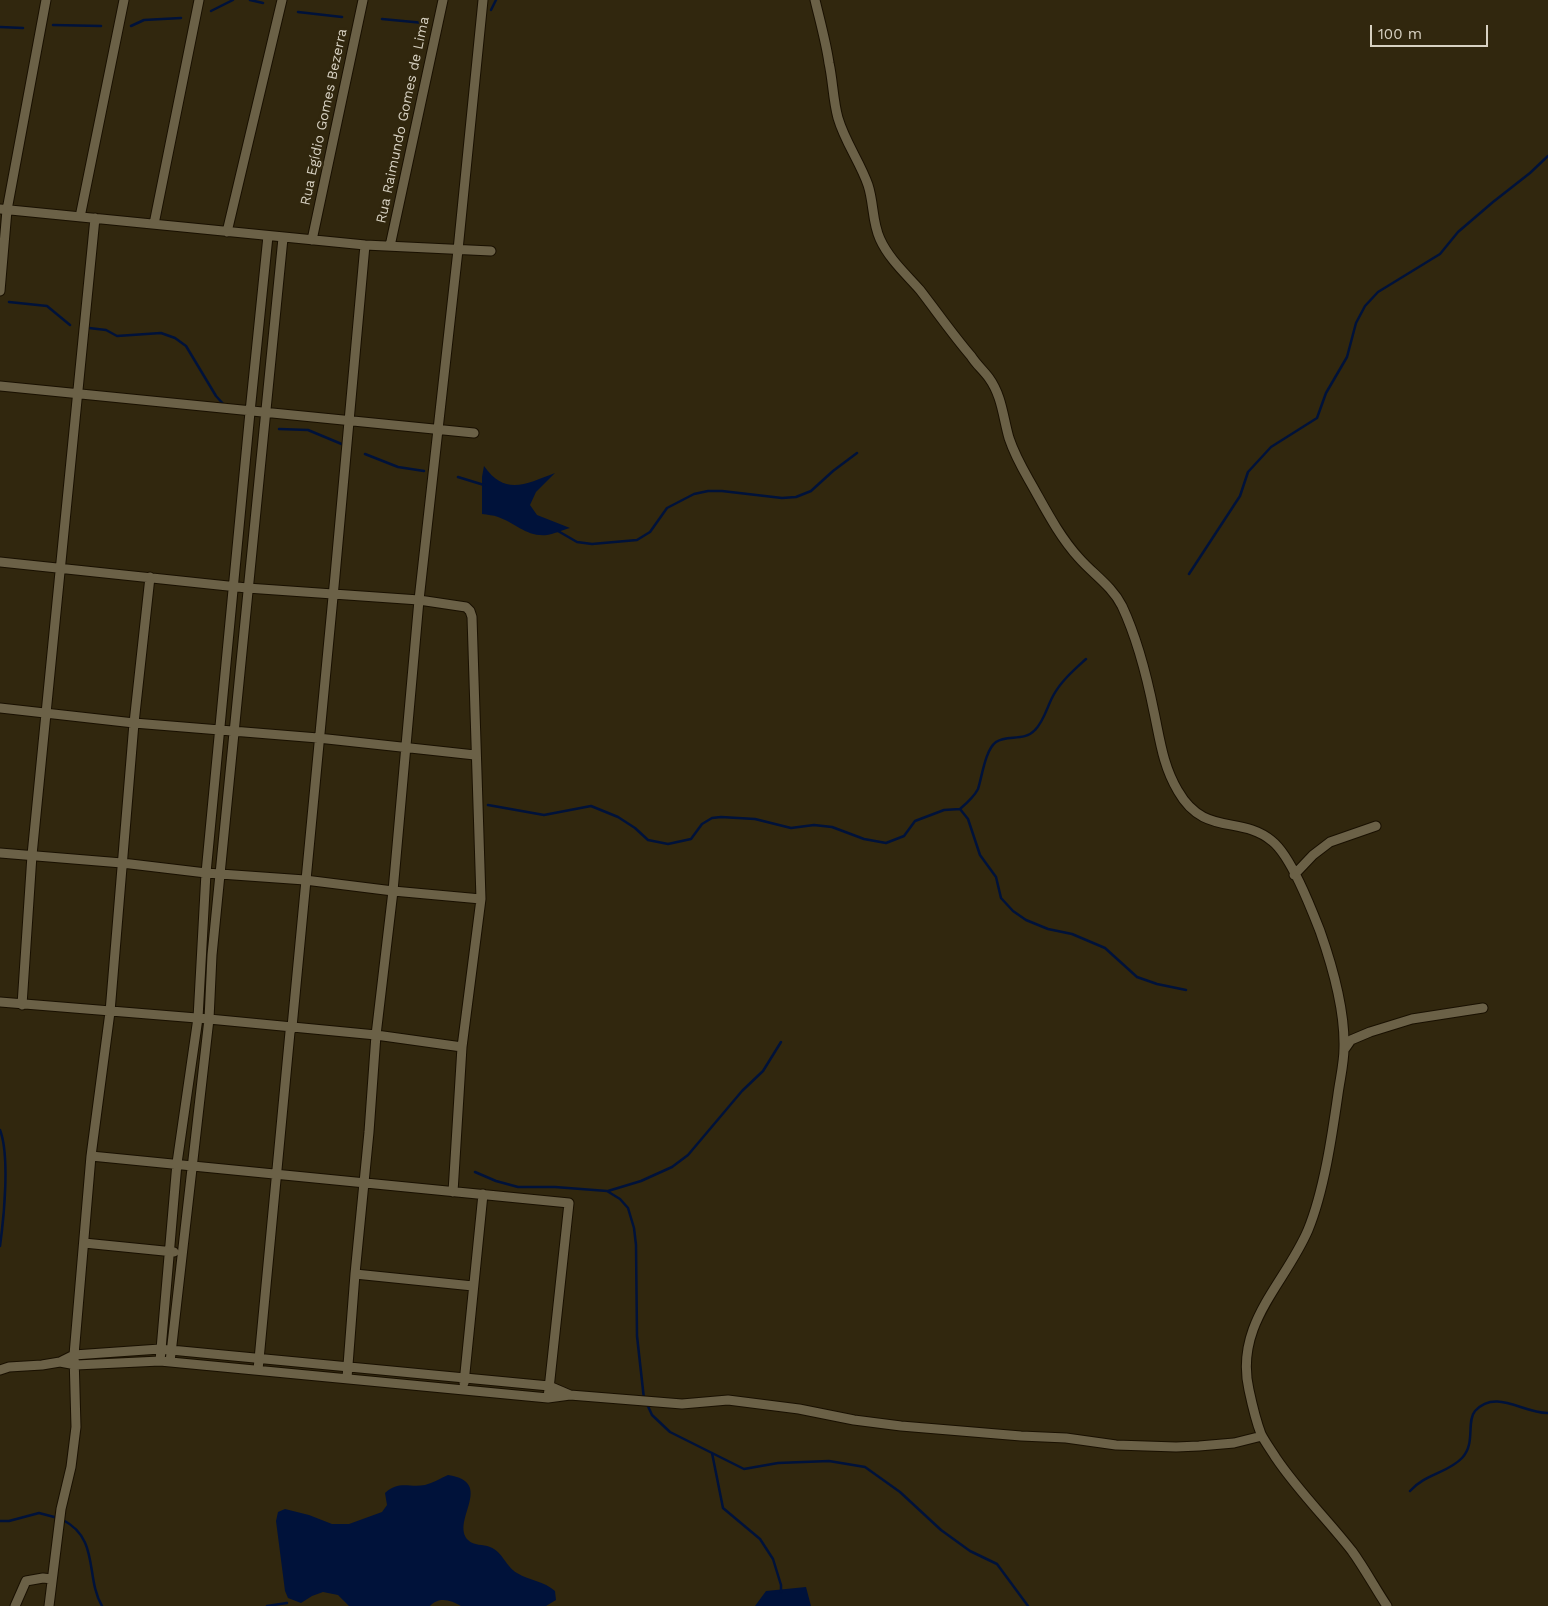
<!DOCTYPE html>
<meta charset="utf-8">
<style>
body{margin:0}
#map{position:relative;width:1548px;height:1606px;overflow:hidden;background:#31270e;font-family:"Work Sans",sans-serif}
canvas{display:block}
.scale{position:absolute;left:1370px;top:25px;width:118px;height:22px;box-sizing:border-box;border:2px solid #d7d1c2;border-top:0;padding-left:6px;font-size:15px;line-height:18px;white-space:nowrap;color:#d7d1c2;-webkit-text-stroke:4px #31270e;paint-order:stroke}
</style>
<div id="map">
<canvas width="1548" height="1606"></canvas>
<div class="scale">100 m</div>
</div>
<script>
const ctx = document.querySelector('canvas').getContext('2d');
ctx.lineJoin = 'round';
function fill(path, color) { ctx.fillStyle = color; ctx.fill(path, 'evenodd'); }
function strokePath(path, color, width, dash) { ctx.strokeStyle = color; ctx.lineWidth = width; ctx.lineCap = dash ? 'butt' : 'round'; ctx.setLineDash(dash || []); ctx.stroke(path); }
function drawText(font, color, halo, rows, align = 'center') {
  ctx.font = font + ' "Work Sans",sans-serif'; ctx.lineWidth = 5; ctx.setLineDash([]); ctx.textBaseline = 'middle'; ctx.strokeStyle = halo; ctx.fillStyle = color; for (const [text, x, y, turn = 0] of rows) {
    ctx.save(); ctx.translate(x, y); ctx.rotate((+turn || 0) * Math.PI / 180); ctx.textAlign = isNaN(turn) ? turn : align; if (halo) ctx.strokeText(text, 0, 0); ctx.fillText(text, 0, 0); ctx.restore();
  }
}
const water = new Path2D(`
 M 484,466 C 505,496 526,484 555,473 L 536,492 L 530,505 L 537,515 L 570,528 C 563,530 554,534 547,535 C 526,537 516,523 498,517 C 493,515 488,515 482,514 L 482,477 Z
 M 448,1475 C 496,1482 450,1521 468,1540 C 474,1546 483,1544 490,1547 C 503,1552 506,1567 517,1573 C 530,1581 544,1581 555,1591 L 556,1600 L 546,1606 L 461,1606 C 451,1600 439,1596 430,1606 L 349,1606 L 338,1595 L 323,1592 L 312,1596 L 301,1603 L 288,1598 L 285,1591 L 276,1521 L 278,1512 L 285,1509 L 309,1515 L 332,1524 L 349,1524 L 382,1512 L 387,1505 L 385,1493 C 399,1480 409,1488 425,1485 C 433,1483 441,1478 448,1475 Z
 M 806,1587 L 811,1606 L 755,1606 L 766,1591 Z`);
const stream = new Path2D(`
 M 250,0 L 263,3
 M 491,10 L 496,0
 M 211,11 L 233,0
 M 298,12 L 342,17
 M 382,19 L 424,23
 M 53,25 L 101,26
 M 131,26 L 144,20 L 181,18
 M 0,27 L 23,28
 M 9,302 L 47,306 L 70,325
 M 89,328 L 106,330 L 117,336 L 161,333 L 175,338 L 186,346 L 216,396 L 225,406
 M 279,429 L 308,430 L 344,445
 M 365,454 L 398,467 L 424,471
 M 458,477 L 484,485
 M 558,531 L 577,542 L 592,544 L 637,540 L 650,532 L 667,508 L 694,494 L 708,491 L 722,491 L 782,498 L 796,497 L 811,491 L 833,471 L 857,453
 M 1189,574 L 1240,496 L 1248,472 L 1271,447 L 1317,418 L 1326,393 L 1347,357 L 1356,323 L 1365,306 L 1378,292 L 1440,254 L 1458,232 L 1493,202 L 1530,173 L 1548,156
 M 488,805 L 544,815 L 591,806 L 618,817 L 635,828 L 648,840 L 668,844 L 691,839 L 702,824 L 712,818 L 721,817 L 755,819 L 791,828 L 814,825 L 832,827 L 864,839 L 886,843 L 904,836 L 915,821 L 944,810 L 960,809 L 968,819 L 980,855 L 996,877 L 1001,898 L 1013,911 L 1026,920 L 1048,929 L 1072,934 L 1105,948 L 1137,977 L 1157,984 L 1186,990
 M 960,809 C 967,803 974,797 978,789 C 982,777 985,750 996,742 C 1007,734 1024,742 1035,730 C 1044,721 1047,707 1053,696 C 1061,681 1074,670 1086,659
 M 0,1130 C 10,1156 4,1217 0,1246
 M 475,1172 L 496,1181 L 518,1187 L 555,1187 L 607,1191 L 620,1199 L 628,1208 L 634,1228 L 636,1245 L 637,1336 L 644,1399
 M 608,1191 L 641,1181 L 672,1167 L 688,1155 L 742,1091 L 763,1071 L 781,1042
 M 647,1404 L 652,1415 L 670,1432 L 744,1469 L 778,1463 L 829,1461 L 865,1467 L 900,1492 L 941,1530 L 970,1551 L 997,1564 L 1028,1606
 M 712,1453 L 723,1508 L 760,1539 L 773,1559 L 781,1585 L 781,1592
 M 1410,1491 C 1425,1474 1448,1473 1462,1458 C 1476,1443 1466,1422 1475,1411 C 1496,1388 1524,1414 1548,1413
 M 63,1520 C 100,1539 85,1577 102,1606
 M 0,1521 L 9,1521 L 39,1513 L 58,1518
 M 267,1606 L 287,1603`);
const minor = new Path2D(`
 M 815,0 C 820,21 826,42 829,63 C 833,81 833,100 838,118 C 845,142 860,162 868,185 C 874,203 872,222 880,239 C 889,259 906,274 920,290 C 937,312 953,335 971,356 C 976,364 983,370 989,378 C 1002,396 1003,417 1009,438 C 1014,453 1021,466 1029,480 C 1044,506 1058,535 1079,558 C 1093,574 1112,586 1122,606 C 1137,638 1147,677 1154,712 C 1160,740 1163,766 1178,791 C 1204,837 1241,815 1272,841 C 1291,856 1311,908 1320,931 C 1332,965 1345,1012 1344,1048 C 1344,1063 1340,1079 1338,1094 C 1332,1136 1324,1191 1308,1230 C 1285,1284 1234,1324 1249,1390 C 1252,1404 1256,1421 1261,1434 C 1265,1442 1271,1450 1276,1458 C 1299,1492 1327,1519 1352,1551 C 1365,1569 1375,1588 1387,1606
 M 0,209 L 365,245 L 491,251
 M 80,217 L 124,0
 M 154,224 L 199,0
 M 227,232 L 282,0
 M 312,240 L 363,0
 M 390,246 L 443,0
 M 0,291 L 7,210 L 46,0
 M 0,386 L 474,433
 M 0,562 L 247,588 L 419,600 L 466,607 L 470,611 L 472,617 L 481,899 L 462,1047 L 453,1192
 M 0,708 L 134,723 L 318,738 L 475,755
 M 0,853 L 122,863 L 206,873 L 305,880 L 393,891 L 481,899
 M 1294,875 L 1313,855 L 1330,842 L 1376,826
 M 0,1002 L 209,1019 L 376,1035 L 462,1047
 M 22,1005 L 32,855 L 95,218
 M 1344,1050 L 1351,1040 L 1370,1032 L 1412,1019 L 1483,1008
 M 91,1156 L 569,1203 L 548,1398
 M 84,1243 L 174,1252
 M 355,1274 L 473,1286
 M 160,1361 L 177,1163 L 198,1018 L 206,873 L 250,412 L 268,236
 M 60,1362 L 76,1365 L 160,1361 L 548,1398 L 570,1395 L 682,1404 L 728,1400 L 799,1409 L 854,1420 L 901,1426 L 1021,1436 L 1066,1438 L 1116,1445 L 1176,1447 L 1199,1446 L 1234,1443 L 1262,1436
 M 170,1362 L 209,1019 L 212,955 L 283,238
 M 0,1370 L 9,1367 L 42,1365 L 60,1362 L 74,1355 L 160,1349 L 549,1386 L 570,1395
 M 258,1370 L 290,1032 L 292,1027 C 316,766 343,506 365,245
 M 347,1378 L 355,1274 L 369,1132 L 376,1035 L 393,891 L 419,600 L 458,250 L 483,0
 M 464,1383 L 483,1194
 M 15,1606 L 26,1581 L 43,1578 L 52,1579
 M 49,1606 L 61,1509 L 71,1467 L 76,1427 L 74,1355 L 91,1156 L 110,1012 L 134,723 L 150,577`);
const streetNames = [
 ["Rua Egídio Gomes Bezerra",324,117,-78],
 ["Rua Raimundo Gomes de Lima",403,120,-78]
];
fill(water, '#00123a');
strokePath(stream, '#00123a', 2.5);
strokePath(minor, '#191000', 11);
strokePath(minor, '#6b6147', 9);
drawText('14px', '#d7d1c2', '#31270e', streetNames);
</script>
